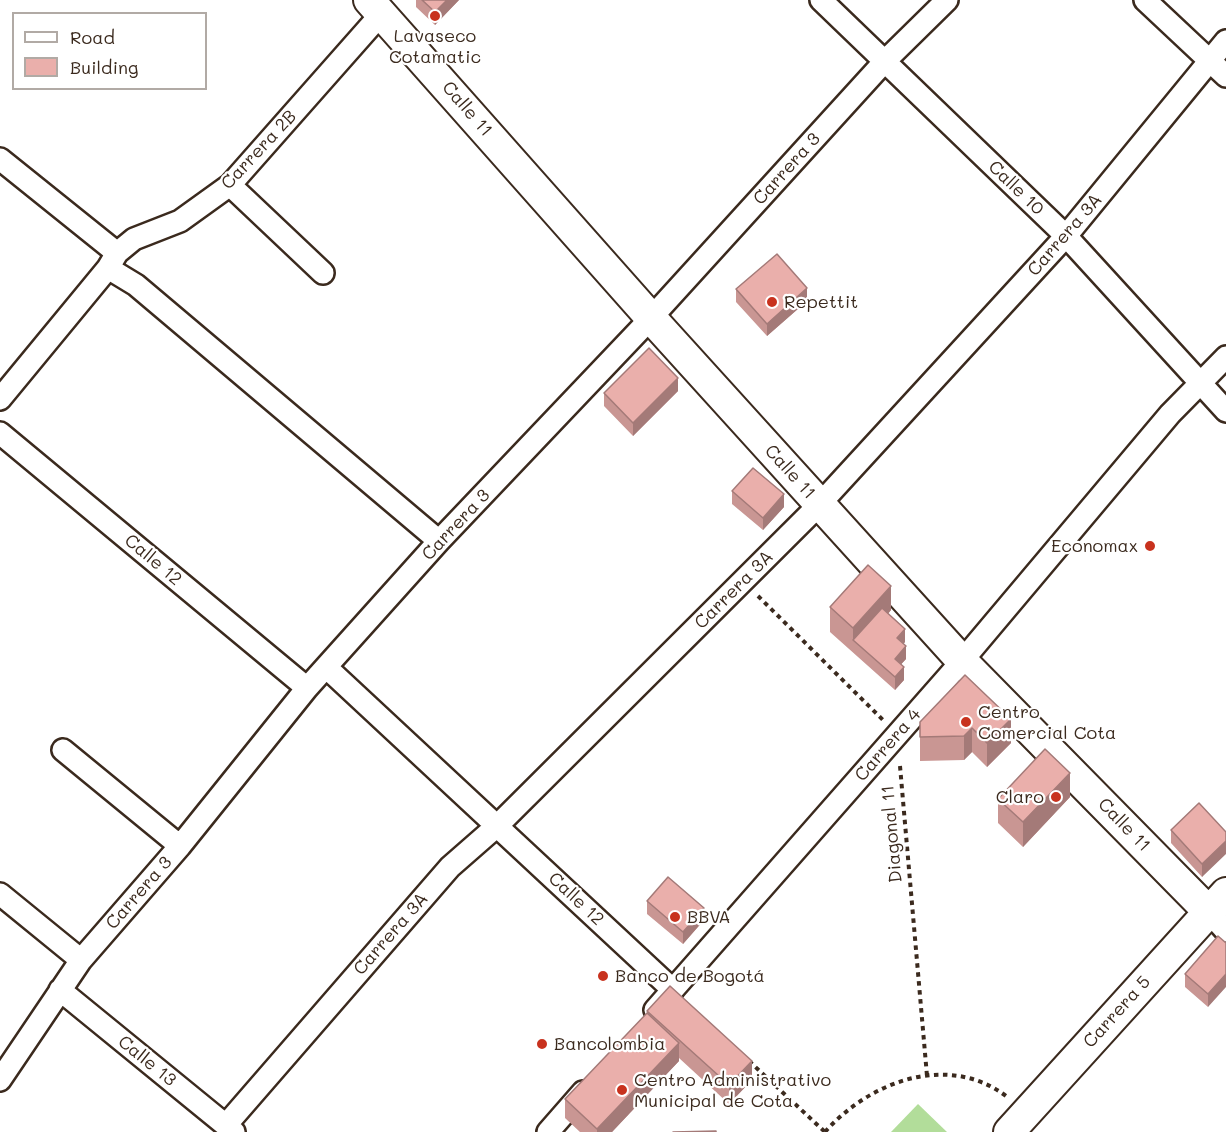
<!DOCTYPE html>
<meta charset="utf-8">
<style>
body{margin:0}
#map{position:relative;width:1226px;height:1132px;overflow:hidden;background:#fff;font-family:Mali,sans-serif}
canvas{display:block}
.legend{position:absolute;left:12px;top:12px;width:195px;height:78px;box-sizing:border-box;background:#fff;border:2px solid #b1aaa5;margin:0;padding:8px 10px;list-style:none;font-size:18px;color:#3b2a1e}
.legend li{display:flex;align-items:center;gap:12px;height:30px}
.legend b{width:30px;border:2px solid #b1aaa5}
</style>
<div id="map">
<canvas width="1226" height="1132"></canvas>
<ul class="legend">
<li><b style="height:8px;background:#fff"></b>Road</li>
<li><b style="height:16px;background:#eaafab"></b>Building</li>
</ul>
</div>
<script>
const ctx = document.querySelector('canvas').getContext('2d');
ctx.lineJoin = 'round';
function fill(path, color) { ctx.fillStyle = color; ctx.fill(path, 'evenodd'); }
function strokePath(path, color, width, dash) { ctx.strokeStyle = color; ctx.lineWidth = width; ctx.lineCap = dash ? 'butt' : 'round'; ctx.setLineDash(dash || []); ctx.stroke(path); }
function drawText(font, color, halo, rows, align = 'center') {
  ctx.font = font + ' Mali,sans-serif'; ctx.lineWidth = 4.5; ctx.setLineDash([]); ctx.textBaseline = 'middle'; ctx.strokeStyle = halo; ctx.fillStyle = color; for (const [text, x, y, turn = 0] of rows) {
    ctx.save(); ctx.translate(x, y); ctx.rotate((+turn || 0) * Math.PI / 180); ctx.textAlign = isNaN(turn) ? turn : align; if (halo) ctx.strokeText(text, 0, 0); ctx.fillText(text, 0, 0); ctx.restore();
  }
}
const green = new Path2D(`
 M 918,1104 L 947,1132 L 891,1132 Z`);
const path = new Path2D(`
 M 758,596 L 883,720
 M 900,766 L 927,1076
 M 749,1061 L 825,1132
 M 825,1132 C 869,1082 947,1052 1006,1096`);
const minor = new Path2D(`
 M 821,0 L 1066,236 L 1226,411
 M 1145,0 L 1226,76
 M 0,159 L 117,253
 M 230,185 L 323,273
 M 108,268 L 136,285 L 439,541
 M 0,399 L 108,268 L 117,253 L 134,239 L 180,221 L 230,185 L 382,13
 M 0,433 L 307,688
 M 326,667 L 673,990
 M 63,750 L 180,846
 M 0,894 L 81,960
 M 1208,911 L 1226,931
 M 60,990 L 234,1132
 M 655,1010 L 962,661 L 1170,414 L 1226,357
 M 0,1080 L 81,960 L 180,846 L 307,688 L 439,541 L 651,318 L 885,61 L 947,0
 M 226,1125 L 450,867 L 498,825 L 819,505 L 1066,236 L 1226,41
 M 548,1132 L 583,1092`);
const secondary = new Path2D(`
 M 369,0 L 651,318 L 962,661 L 1208,911
 M 1009,1132 L 1226,893`);
const wall = new Path2D(`
 M 416,0 L 459,0 L 435,25 L 416,7 Z
 M 736,289 L 807,301 L 767,336 L 736,302 Z
 M 678,391 L 633,436 L 604,406 L 604,393 Z
 M 732,491 L 784,507 L 763,530 L 732,504 Z
 M 830,607 L 891,610 L 888,614 L 905,642 L 903,644 L 906,659 L 901,664 L 904,680 L 895,690 L 830,632 Z
 M 965,675 L 1011,743 L 987,767 L 972,752 L 964,760 L 920,761 L 920,722 Z
 M 1070,797 L 1023,847 L 998,823 L 998,799 Z
 M 1171,830 L 1226,832 L 1202,877 L 1171,843 Z
 M 647,901 L 704,920 L 683,944 L 647,914 Z
 M 1226,943 L 1208,1007 L 1185,987 L 1185,974 Z
 M 647,1011 L 752,1080 L 729,1104 L 679,1058 L 679,1061 L 612,1132 L 580,1132 L 565,1118 L 565,1099 L 647,1014 Z`);
const shadedWall = new Path2D(`
 M 447,0 L 459,0 L 435,25 L 435,12 Z
 M 807,288 L 807,301 L 767,336 L 767,324 Z
 M 678,378 L 678,391 L 633,436 L 633,423 Z
 M 784,494 L 784,507 L 763,530 L 763,518 Z
 M 891,586 L 891,610 L 860,646 L 853,640 L 853,628 Z
 M 905,629 L 905,642 L 897,651 L 897,638 Z
 M 906,646 L 906,659 L 895,671 L 895,659 Z
 M 904,667 L 904,680 L 895,690 L 895,677 Z
 M 1011,719 L 1011,743 L 987,767 L 987,743 Z
 M 972,728 L 972,752 L 964,760 L 964,736 Z
 M 1070,773 L 1070,797 L 1023,847 L 1023,822 Z
 M 1226,841 L 1226,854 L 1202,877 L 1202,864 Z
 M 704,908 L 704,920 L 683,944 L 683,932 Z
 M 1226,974 L 1226,987 L 1208,1007 L 1208,994 Z
 M 679,1043 L 679,1061 L 612,1132 L 597,1132 L 597,1129 Z
 M 752,1061 L 752,1080 L 729,1104 L 729,1085 Z`);
const building = new Path2D(`
 M 422,0 L 447,0 L 435,12 Z
 M 777,254 L 807,288 L 767,324 L 736,289 Z
 M 649,348 L 678,378 L 633,423 L 604,393 Z
 M 753,468 L 784,494 L 763,518 L 732,491 Z
 M 868,565 L 891,586 L 853,628 L 830,607 Z
 M 882,608 L 905,629 L 897,638 L 906,646 L 895,659 L 904,667 L 895,677 L 853,640 Z
 M 965,675 L 1011,719 L 987,743 L 972,728 L 964,736 L 920,737 L 920,722 Z
 M 1045,749 L 1070,773 L 1023,822 L 998,799 Z
 M 1199,803 L 1226,832 L 1226,841 L 1202,864 L 1171,830 Z
 M 668,877 L 704,908 L 683,932 L 647,901 Z
 M 1218,936 L 1226,943 L 1226,974 L 1208,994 L 1185,974 Z
 M 670,986 L 752,1061 L 729,1085 L 647,1011 Z
 M 647,1013 L 679,1043 L 597,1129 L 565,1099 Z
 M 716,1131 L 716,1132 L 673,1132 Z`);
const markers = [
 [435,16,6,"#c8321e"],
 [772,302,6,"#c8321e"],
 [1150,546,6,"#c8321e"],
 [966,722,6,"#c8321e"],
 [1056,797,6,"#c8321e"],
 [675,917,6,"#c8321e"],
 [603,976,6,"#c8321e"],
 [542,1044,6,"#c8321e"],
 [622,1090,6,"#c8321e"]
];
const poiNames = [
 ["Lavaseco",435,36,"center"],
 ["Cotamatic",435,57,"center"],
 ["Repettit",784,302],
 ["Economax",1138,546,"right"],
 ["Centro",978,712],
 ["Comercial Cota",978,733],
 ["Claro",1044,797,"right"],
 ["BBVA",687,917],
 ["Banco de Bogotá",615,976],
 ["Bancolombia",554,1044],
 ["Centro Administrativo",634,1080],
 ["Municipal de Cota",634,1101]
];
const streetNames = [
 ["Calle 11",467,109,49],
 ["Carrera 2B",259,150,-47],
 ["Carrera 3",787,169,-48],
 ["Calle 10",1016,188,44],
 ["Carrera 3A",1065,235,-49],
 ["Calle 11",790,472,48],
 ["Carrera 3",456,525,-47],
 ["Calle 12",153,560,40],
 ["Carrera 3A",734,590,-45],
 ["Carrera 4",888,745,-49],
 ["Calle 11",1124,825,46],
 ["Diagonal 11",892,834,-95],
 ["Carrera 3",139,893,-49],
 ["Calle 12",576,899,43],
 ["Carrera 3A",391,934,-49],
 ["Carrera 5",1117,1012,-48],
 ["Calle 13",147,1061,39]
];
fill(green, '#b2dd9a');
strokePath(minor, '#3b2a1e', 26);
strokePath(secondary, '#3b2a1e', 34);
strokePath(path, '#3b2a1e', 4, [4.5, 4.5]);
strokePath(minor, '#fff', 21);
strokePath(secondary, '#fff', 30);
fill(wall, '#c99693');
fill(shadedWall, '#a47a78');
fill(building, '#eaafab');
strokePath(building, '#a47a78', 1.5);
for (const [x, y, r, color] of markers) { const dot = new Path2D(); dot.arc(x, y, r, 0, 2 * Math.PI); ctx.fillStyle = color; ctx.fill(dot); strokePath(dot, '#fff', 2); }
drawText('18px', '#3b2a1e', '#fff', poiNames, 'left');
drawText('18px', '#3b2a1e', '#fff', streetNames);
</script>
